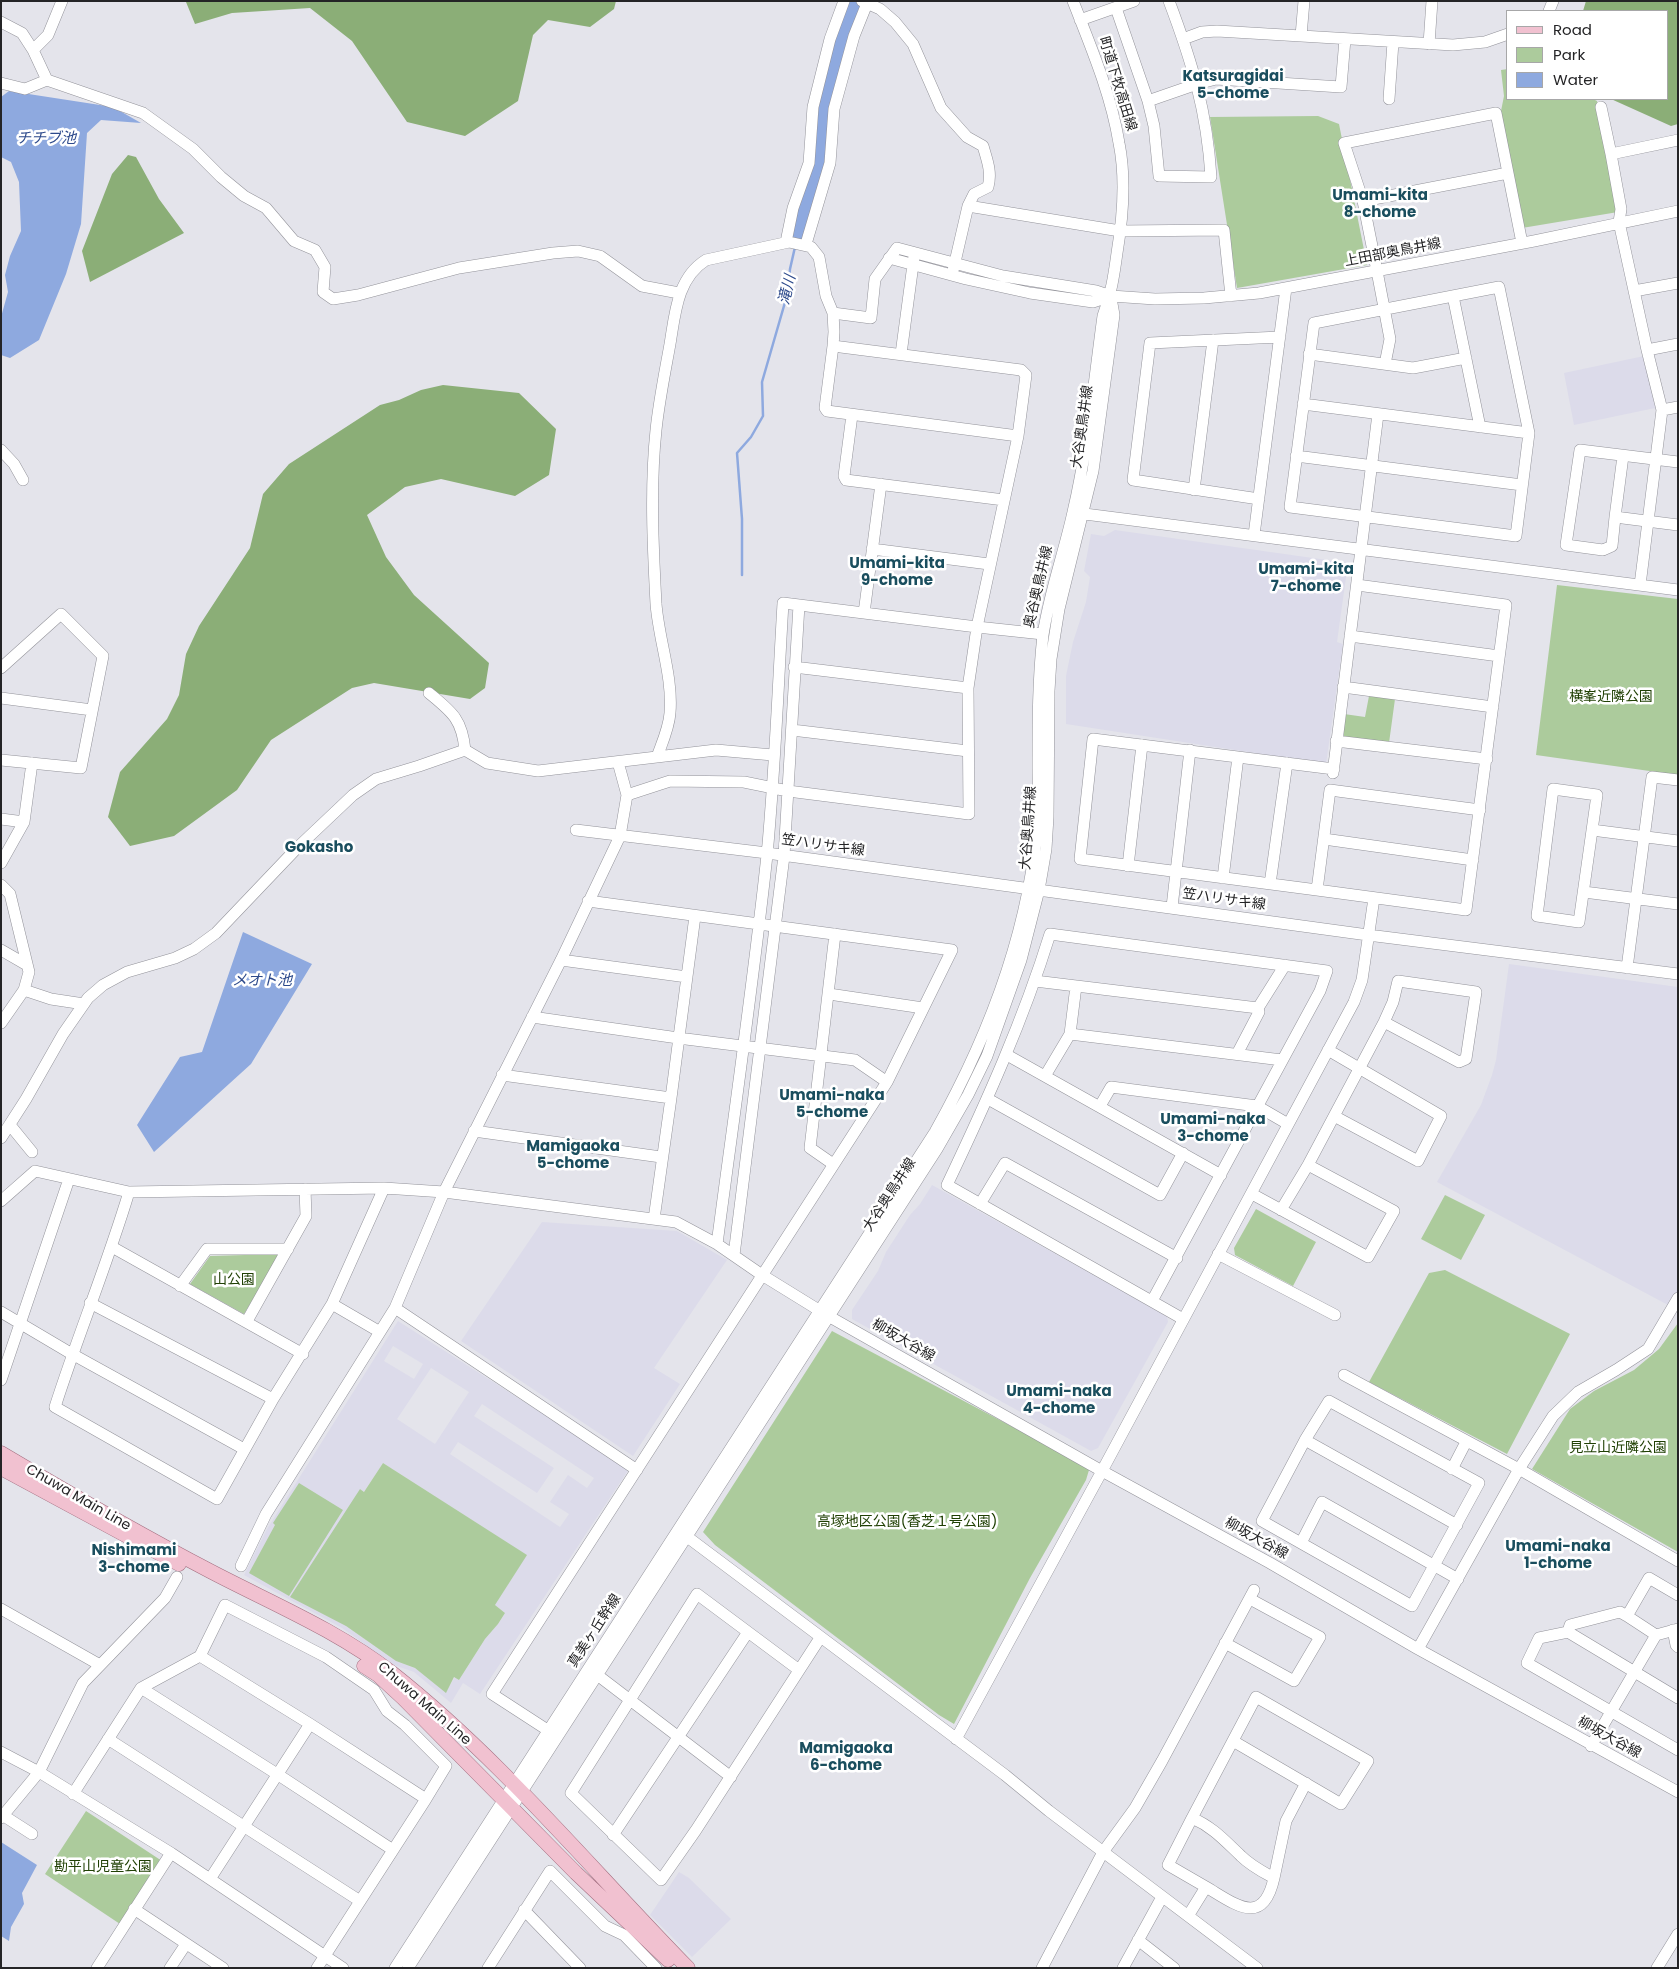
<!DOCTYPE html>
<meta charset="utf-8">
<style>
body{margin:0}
#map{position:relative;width:1679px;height:1969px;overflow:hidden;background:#e4e4eb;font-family:Poppins,sans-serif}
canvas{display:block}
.frame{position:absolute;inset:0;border:2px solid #242426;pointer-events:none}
.legend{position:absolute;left:1506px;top:10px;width:162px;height:90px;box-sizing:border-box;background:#fff;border:1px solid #a7a7a8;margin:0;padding:6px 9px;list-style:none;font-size:15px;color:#242426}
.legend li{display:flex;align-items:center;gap:10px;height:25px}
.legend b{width:25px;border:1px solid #a7a7a8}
</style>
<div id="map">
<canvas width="1679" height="1969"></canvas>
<div class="frame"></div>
<ul class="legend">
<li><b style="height:6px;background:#f1c1d0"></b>Road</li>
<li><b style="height:14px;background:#accb9c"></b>Park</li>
<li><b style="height:14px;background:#8ea9df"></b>Water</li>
</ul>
</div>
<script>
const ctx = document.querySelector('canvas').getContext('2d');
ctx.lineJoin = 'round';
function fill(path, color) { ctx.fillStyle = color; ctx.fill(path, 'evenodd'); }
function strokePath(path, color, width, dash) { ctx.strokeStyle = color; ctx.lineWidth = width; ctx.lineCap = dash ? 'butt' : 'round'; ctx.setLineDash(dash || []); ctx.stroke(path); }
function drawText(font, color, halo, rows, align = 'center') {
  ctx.font = font + ' Poppins,"Noto Sans JP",sans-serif'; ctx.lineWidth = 5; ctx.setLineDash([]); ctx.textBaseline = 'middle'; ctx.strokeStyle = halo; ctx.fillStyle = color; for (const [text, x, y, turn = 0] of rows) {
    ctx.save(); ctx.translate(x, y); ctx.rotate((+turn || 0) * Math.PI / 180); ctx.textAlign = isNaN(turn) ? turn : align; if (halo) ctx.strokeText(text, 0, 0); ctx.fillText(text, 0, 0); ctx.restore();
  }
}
const built = new Path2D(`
 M 1644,356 L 1655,408 L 1574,425 L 1564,373 Z
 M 1115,530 L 1348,563 L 1337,642 L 1343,644 L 1326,764 L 1066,724 L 1066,676 L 1073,642 L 1086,602 L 1090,577 L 1084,571 L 1091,534 L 1104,536 Z
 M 1509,964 L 1678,987 L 1678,1291 L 1668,1305 L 1437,1182 L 1481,1105 L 1492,1075 L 1496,1060 Z
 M 932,1185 L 1167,1316 L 1168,1322 L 1098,1448 L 1091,1451 L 852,1319 L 852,1310 L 878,1271 L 886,1252 L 910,1215 L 920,1204 Z
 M 542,1222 L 677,1231 L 727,1260 L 654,1368 L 680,1384 L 633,1456 L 461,1341 Z
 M 398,1321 L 629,1469 L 480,1694 L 463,1683 L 451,1703 L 414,1672 L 394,1665 L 342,1628 L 244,1575 L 267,1529 ZM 393,1346 L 423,1364 L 414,1379 L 384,1361 ZM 431,1368 L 469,1392 L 435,1444 L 397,1419 ZM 482,1404 L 594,1478 L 587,1488 L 568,1475 L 550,1502 L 569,1514 L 560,1527 L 450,1454 L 458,1442 L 537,1493 L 554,1468 L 474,1416 ZM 383,1463 L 526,1555 L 495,1605 L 505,1613 L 498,1624 L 485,1639 L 459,1680 L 455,1677 L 446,1692 L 415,1668 L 396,1661 L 346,1626 L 360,1489 L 364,1492 Z
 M 679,1872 L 689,1878 L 731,1919 L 692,1957 L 650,1915 Z`);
const green = new Path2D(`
 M 1508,69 L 1508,99 L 1593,99 L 1597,101 L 1618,212 L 1522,228 L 1501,111 L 1504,96 L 1501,70 Z
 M 1318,116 L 1339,124 L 1367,265 L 1237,288 L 1210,117 Z
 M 1557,585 L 1678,599 L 1678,775 L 1536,755 Z
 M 1369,696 L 1395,699 L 1389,743 L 1345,737 L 1341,732 L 1344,714 L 1365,717 Z
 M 1445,1195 L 1485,1215 L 1461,1260 L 1421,1239 Z
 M 1256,1209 L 1316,1242 L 1293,1286 L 1235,1255 L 1234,1248 Z
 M 280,1254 L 244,1314 L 190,1284 L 210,1256 Z
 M 1445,1270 L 1570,1334 L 1507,1454 L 1369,1382 L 1429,1273 Z
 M 1678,1323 L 1678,1552 L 1532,1469 L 1570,1409 L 1594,1391 L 1634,1370 L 1659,1349 Z
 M 832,1331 L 1075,1460 L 1086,1467 L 1089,1470 L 1086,1480 L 1030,1578 L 954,1724 L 939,1715 L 715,1545 L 703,1532 Z
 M 383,1463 L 527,1555 L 495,1605 L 505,1613 L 498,1624 L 485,1639 L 459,1680 L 454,1677 L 446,1693 L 415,1668 L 396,1661 L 346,1626 L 290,1597 L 360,1489 L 364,1492 Z
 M 299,1483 L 343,1510 L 289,1596 L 249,1573 L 275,1525 L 273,1523 Z
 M 86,1811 L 162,1861 L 120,1924 L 45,1874 Z`);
const forest = new Path2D(`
 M 616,1 L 614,9 L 590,27 L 548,20 L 533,35 L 518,101 L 465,136 L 407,122 L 352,41 L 310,8 L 232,13 L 195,24 L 186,2 Z
 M 1586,1 L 1678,1 L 1678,124 L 1671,126 L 1611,99 L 1668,99 L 1668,11 L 1583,11 Z
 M 128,155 L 136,157 L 159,199 L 184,233 L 90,282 L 82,251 L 112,174 Z
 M 443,385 L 519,393 L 556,429 L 549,475 L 515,496 L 441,479 L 405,487 L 367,515 L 386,557 L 414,595 L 489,663 L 485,688 L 470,699 L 374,683 L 352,688 L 271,740 L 237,790 L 174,836 L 130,846 L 108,817 L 120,772 L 167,719 L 179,695 L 186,654 L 199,626 L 250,548 L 263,494 L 289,464 L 380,405 L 399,400 L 421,390 Z`);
const water = new Path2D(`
 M 9,91 L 113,107 L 141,123 L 101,120 L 87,133 L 81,224 L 66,274 L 39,340 L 10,358 L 1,355 L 1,317 L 8,292 L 5,275 L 10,256 L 21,231 L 19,182 L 11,162 L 1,157 L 1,97 Z
 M 243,932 L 312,964 L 251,1064 L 154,1152 L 137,1125 L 180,1057 L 202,1052 Z
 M 1,1842 L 37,1865 L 22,1893 L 24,1904 L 11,1927 L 9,1941 L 1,1936 Z`);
const stream = new Path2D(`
 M 742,575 L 742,519 L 737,453 L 751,437 L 763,416 L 762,382 L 788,292 L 790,269 L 795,247`);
const river = new Path2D(`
 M 797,239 L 819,164 L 822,117 L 825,104 L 840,46 L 856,1`);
const minor = new Path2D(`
 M 862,1 L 880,9 L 895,22 L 913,44 L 941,108 L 967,137 L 983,146 C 987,160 992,172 988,187 L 974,194 L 968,206
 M 1116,8 L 1148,101 L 1154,126 L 1159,176 L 1211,177 C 1207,111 1192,62 1169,1
 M 1549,11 L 1553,1
 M 1080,20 L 1134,1
 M 1,22 L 22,33 L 33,50 L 47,80
 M 1301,36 L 1304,1
 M 1183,39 L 1202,32 L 1217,31 L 1453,45 L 1485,42 L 1508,34
 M 1429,44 L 1432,1
 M 33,50 L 48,35 L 62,1
 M 1,83 L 25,89 L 47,80 L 143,113 L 193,149 L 221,177 L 244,196 L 266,208 L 294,241 L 315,250 L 325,267 L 323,292 L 333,299 L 358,295 L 459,268 L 553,253 L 578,251 L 600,256 L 642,286 L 679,293
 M 1389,99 L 1393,42
 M 1148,101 L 1197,84 L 1216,79 L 1341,87 L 1345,39
 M 1601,107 L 1611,154
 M 1363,201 L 1508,173
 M 786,242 L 793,208 L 809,163 L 813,107 L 830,39 L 844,1
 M 806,244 L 830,163 L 834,109 L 854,36 L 868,1
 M 889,258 L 966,279 L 1030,293 L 1093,302 L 1111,296
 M 952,275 L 968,206 L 1120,231 L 1224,230 L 1231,296
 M 1499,287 L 1529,433 L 1516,536 L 1290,507 L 1314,323 Z
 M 1634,291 L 1678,283
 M 1453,296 L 1480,427
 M 833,313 L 871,318 L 875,279 L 897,248 L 1003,276 L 1096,291 L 1111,296 L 1155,299 L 1204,298 L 1259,293 L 1534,241 L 1678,211
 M 1647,350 L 1678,344
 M 901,354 L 914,257
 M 1309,354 L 1413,368 L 1466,358
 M 1385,364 L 1390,339 L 1377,271 L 1363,201 L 1344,143 L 1496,113 L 1522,243
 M 1303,404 L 1529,433
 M 1662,410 L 1678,407
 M 852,415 L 844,476 L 846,480 L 1004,500
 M 1018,436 L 827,411 L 825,408 L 833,346 L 1021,370 L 1026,375 L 1018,436 L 977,627 L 1043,634
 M 1,450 L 14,464 L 23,480
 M 1296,456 L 1522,485
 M 1678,462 L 1580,450 L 1566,545 L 1603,550 L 1612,546 L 1615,517 L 1678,525
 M 1194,490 L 1213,340
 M 1259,499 L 1133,480 L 1150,343 L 1280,337
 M 1077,513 L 1678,590
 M 1615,517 L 1623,456
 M 1254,535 L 1286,288
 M 872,549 L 989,564
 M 1357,585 L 1506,605 L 1466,910 L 1317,890 L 1330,790 L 1480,810
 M 1640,585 L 1662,410 L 1647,350 L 1619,222 L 1621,209 L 1611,154 L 1678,140
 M 864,613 L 881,484
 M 1350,636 L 1499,656
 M 794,667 L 968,688
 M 1,668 L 61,614 L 103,656 L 81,768 L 1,760
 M 1343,687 L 1493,707
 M 429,693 C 452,712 462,719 465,750
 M 1,698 L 92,710
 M 792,730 L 968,751
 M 1336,741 L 1487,759
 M 657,757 C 662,743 669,728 670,713 C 673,677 659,641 656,604 C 653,547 650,487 656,430 C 659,401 665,372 670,344 C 675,314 677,278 706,260 L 789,242 L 811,247 L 819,257 L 826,296 L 833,313 L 834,332 L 833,346
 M 1333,773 L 1378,414
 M 1553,789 L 1597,795 L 1579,922 L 1537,916 Z
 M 627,795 L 670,781 L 744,782 L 788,791 L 969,814 L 968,688 L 977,627 L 783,603 C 778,687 775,771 767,855 C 753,985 734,1115 717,1244
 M 1,819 L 24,822
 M 576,830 L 767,853 L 1368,935 L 1678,974
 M 1592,830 L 1678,841
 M 1324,839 L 1473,860
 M 1,863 L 24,822 L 32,763
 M 1128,866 L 1142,745
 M 1223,878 L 1238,757
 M 1270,884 L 1287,763
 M 1,885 L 10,894 L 29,972 L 24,990 L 1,1023
 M 1317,890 L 1080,859 L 1093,739 L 1334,769
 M 1584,892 L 1678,904
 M 1172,907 L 1190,750
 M 1,950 L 27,965
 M 561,960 L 687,977
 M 1627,968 L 1652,777 L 1678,780
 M 1035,981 L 1258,1008 L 1285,965
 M 24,990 L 51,999 L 84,1004
 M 829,994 L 923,1008
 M 532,1017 L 678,1038 L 855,1060 L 887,1082
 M 1070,1034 L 1076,986
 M 1328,1050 L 1441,1116 L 1418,1161 L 1334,1116
 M 1237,1054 L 1259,1012 L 1258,1008
 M 1007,1055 L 1221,1175
 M 502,1075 L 671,1098
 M 1045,1076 L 1070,1034 L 1282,1060
 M 988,1099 L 1160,1195 L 1183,1153
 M 1100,1106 L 1111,1087 L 1257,1106 L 1288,1124
 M 10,1125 L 32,1152
 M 474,1131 L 661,1157
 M 1,1138 L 26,1099 L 63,1034 L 88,998 L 103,985 L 127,972 L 175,958 L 194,949 L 216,933 L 297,848 L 353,795 L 376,779 L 419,766 L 465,750 L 487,763 L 538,771 L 716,750 L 773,755
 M 833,1164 L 810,1148 L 835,934
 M 129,1192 C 107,1265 78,1335 55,1407 L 217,1499 L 273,1399 L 332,1304 L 384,1188
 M 1252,1194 L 1368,1257 L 1394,1211 L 1308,1165
 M 1,1201 L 35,1171 L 129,1192 L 384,1188 L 444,1192 L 676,1222 L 717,1244 L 762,1275 L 830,1317 L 1102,1471 L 1270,1563 L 1418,1649 L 1678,1792
 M 980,1204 L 1005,1163 L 1177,1258
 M 1281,1210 L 1308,1165 L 1384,1022 L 1393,1002 L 1398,981 L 1476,992 L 1466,1059 L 1459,1062 L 1384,1022
 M 654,1219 L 671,1098 L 695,916
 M 112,1247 L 303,1354
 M 1218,1254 L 1335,1315
 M 734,1255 L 784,856 L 799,605
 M 180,1286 L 207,1249 L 288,1249
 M 1152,1301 L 1320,991 L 1327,971 L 1050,934 C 1023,1021 986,1103 947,1185 L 1183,1319
 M 90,1303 L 273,1399
 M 332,1304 L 380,1332
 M 395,1308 L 637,1470
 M 1,1312 L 72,1354 L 244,1449
 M 247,1321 L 306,1216 L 305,1189
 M 1344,1375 L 1519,1469 L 1678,1561
 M 1,1380 L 69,1179
 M 1329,1401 L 1479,1483 L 1412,1606 L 1262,1521 L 1305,1440 Z
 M 1305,1440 L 1457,1525
 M 1452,1469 L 1466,1442
 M 682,1533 L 1005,1775 L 1049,1811 L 1257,1968
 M 1301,1543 L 1322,1502 L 1458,1579
 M 241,1566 L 266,1514 L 395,1308 L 444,1192 L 561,960 L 620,836 L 627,795 L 618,762
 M 1678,1595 L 1649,1578 L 1627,1616 L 1620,1612 L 1570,1625 L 1568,1632 L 1539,1638 L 1527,1663 L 1678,1750
 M 1,1609 L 100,1665
 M 1627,1616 L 1656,1635
 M 1673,1630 L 1676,1645 L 1678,1647
 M 1568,1632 L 1678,1698
 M 1225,1643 L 1294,1681 L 1320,1637 L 1250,1599
 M 1418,1649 L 1519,1469 L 1553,1416 L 1578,1392 L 1616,1370 L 1648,1349 L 1678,1298
 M 200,1656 L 310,1724 L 426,1799 L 317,1968
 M 799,1670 L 697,1594 L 571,1793 L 661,1880 L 696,1830 L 820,1638
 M 596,1674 L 731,1777
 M 141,1688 L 277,1774 L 393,1850
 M 549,1731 L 492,1694 L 887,1082 L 952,950 L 588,901
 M 108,1739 L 360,1901
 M 956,1739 L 1102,1471 L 1354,1002 L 1362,980 L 1374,898
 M 1591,1746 L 1656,1635 L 1678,1629
 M 1,1752 L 39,1772 L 171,1853 L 343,1968
 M 73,1794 L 141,1688 L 200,1656 L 225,1605 L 326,1657 L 374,1690 L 387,1711 L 405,1725 L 446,1766 L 426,1799
 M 4,1816 L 32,1834
 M 1,1818 L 39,1772 L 83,1683 L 165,1598 L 177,1577
 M 1192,1818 L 1256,1697 L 1368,1761 L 1341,1804 L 1233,1741
 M 613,1835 L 748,1632
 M 1274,1878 L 1286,1821 L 1306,1783
 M 210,1879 L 310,1724
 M 134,1909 L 223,1968
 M 524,1910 L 580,1968
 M 1188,1916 L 1206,1887 L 1168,1865 L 1192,1818 C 1213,1827 1225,1841 1241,1856 C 1251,1866 1263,1872 1274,1878 C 1263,1928 1235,1904 1206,1887
 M 1138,1940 L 1174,1968
 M 97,1968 L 171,1853
 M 170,1968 L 186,1944
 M 395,1968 L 935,1132 C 989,1036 1030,929 1038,817 C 1039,801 1038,783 1038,766 C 1038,723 1038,679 1043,635 C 1049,594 1064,553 1073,512 C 1088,448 1094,381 1103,316 C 1111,295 1114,275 1117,253 C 1123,217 1126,178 1119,143 C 1111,94 1091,47 1073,1
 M 408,1968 L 937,1149 L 968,1095 L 987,1056 L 1021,960 L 1039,890 L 1046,849 L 1048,817 L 1049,691 L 1051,659 L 1059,609 L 1093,471 L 1114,315 L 1111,298
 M 488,1968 L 550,1871 L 605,1926 L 624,1935 L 656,1968
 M 1042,1968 L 1103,1852 L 1135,1808 L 1162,1761 L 1254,1590
 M 1123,1968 L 1162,1897
 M 1657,1968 L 1678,1934`);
const major = new Path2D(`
 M 1,1453 C 70,1494 139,1534 210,1571 C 271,1603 337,1630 392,1673 C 501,1759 591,1869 688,1968
 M 1,1468 L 179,1564
 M 364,1666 L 378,1675 L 403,1698 L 576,1873 L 668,1960`);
const streetNames = [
 ["町道下牧高田線",1117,84,73],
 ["上田部奥鳥井線",1393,253,-11],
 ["大谷奥鳥井線",1083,427,-82],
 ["奥谷奥鳥井線",1039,587,-77],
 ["大谷奥鳥井線",1029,828,-86],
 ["笠ハリサキ線",823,846,8],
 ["笠ハリサキ線",1224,900,8],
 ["大谷奥鳥井線",890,1195,-57],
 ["柳坂大谷線",903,1341,30],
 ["Chuwa Main Line",78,1498,30],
 ["柳坂大谷線",1256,1539,29],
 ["真美ヶ丘幹線",595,1631,-57],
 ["Chuwa Main Line",424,1704,41],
 ["柳坂大谷線",1609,1738,29]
];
const parkNames = [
 ["横峯近隣公園",1611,697],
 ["山公園",234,1280],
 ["見立山近隣公園",1618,1448],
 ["高塚地区公園(香芝１号公園)",907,1522],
 ["勘平山児童公園",103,1867]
];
const neighbourhoodNames = [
 ["Katsuragidai",1233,77],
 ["5-chome",1233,94],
 ["Umami-kita",1380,196],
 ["8-chome",1380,213],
 ["Umami-kita",897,564],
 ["9-chome",897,581],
 ["Umami-kita",1306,570],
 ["7-chome",1306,587],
 ["Gokasho",319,848],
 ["Umami-naka",832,1096],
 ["5-chome",832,1113],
 ["Umami-naka",1213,1120],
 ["3-chome",1213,1137],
 ["Mamigaoka",573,1147],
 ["5-chome",573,1164],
 ["Umami-naka",1059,1392],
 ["4-chome",1059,1409],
 ["Umami-naka",1558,1547],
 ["1-chome",1558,1564],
 ["Nishimami",134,1551],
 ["3-chome",134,1568],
 ["Mamigaoka",846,1749],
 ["6-chome",846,1766]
];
const waterNames = [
 ["チチブ池",46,139],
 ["滝川",788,290,-77],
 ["メオト池",262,981]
];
fill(built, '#dcdbea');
fill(green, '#accb9c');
fill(forest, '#8bae77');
fill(water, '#8ea9df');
strokePath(stream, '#8ea9df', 2.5);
strokePath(river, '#8ea9df', 16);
strokePath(minor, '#93939a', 12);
strokePath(major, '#a36f80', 15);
strokePath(minor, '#fff', 11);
strokePath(major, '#f1c1d0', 14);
drawText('14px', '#242426', '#fff', streetNames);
drawText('14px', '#204004', '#fff', parkNames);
drawText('bold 15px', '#1a4e5e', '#fff', neighbourhoodNames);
drawText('italic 15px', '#2d4a8c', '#fff', waterNames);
</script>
